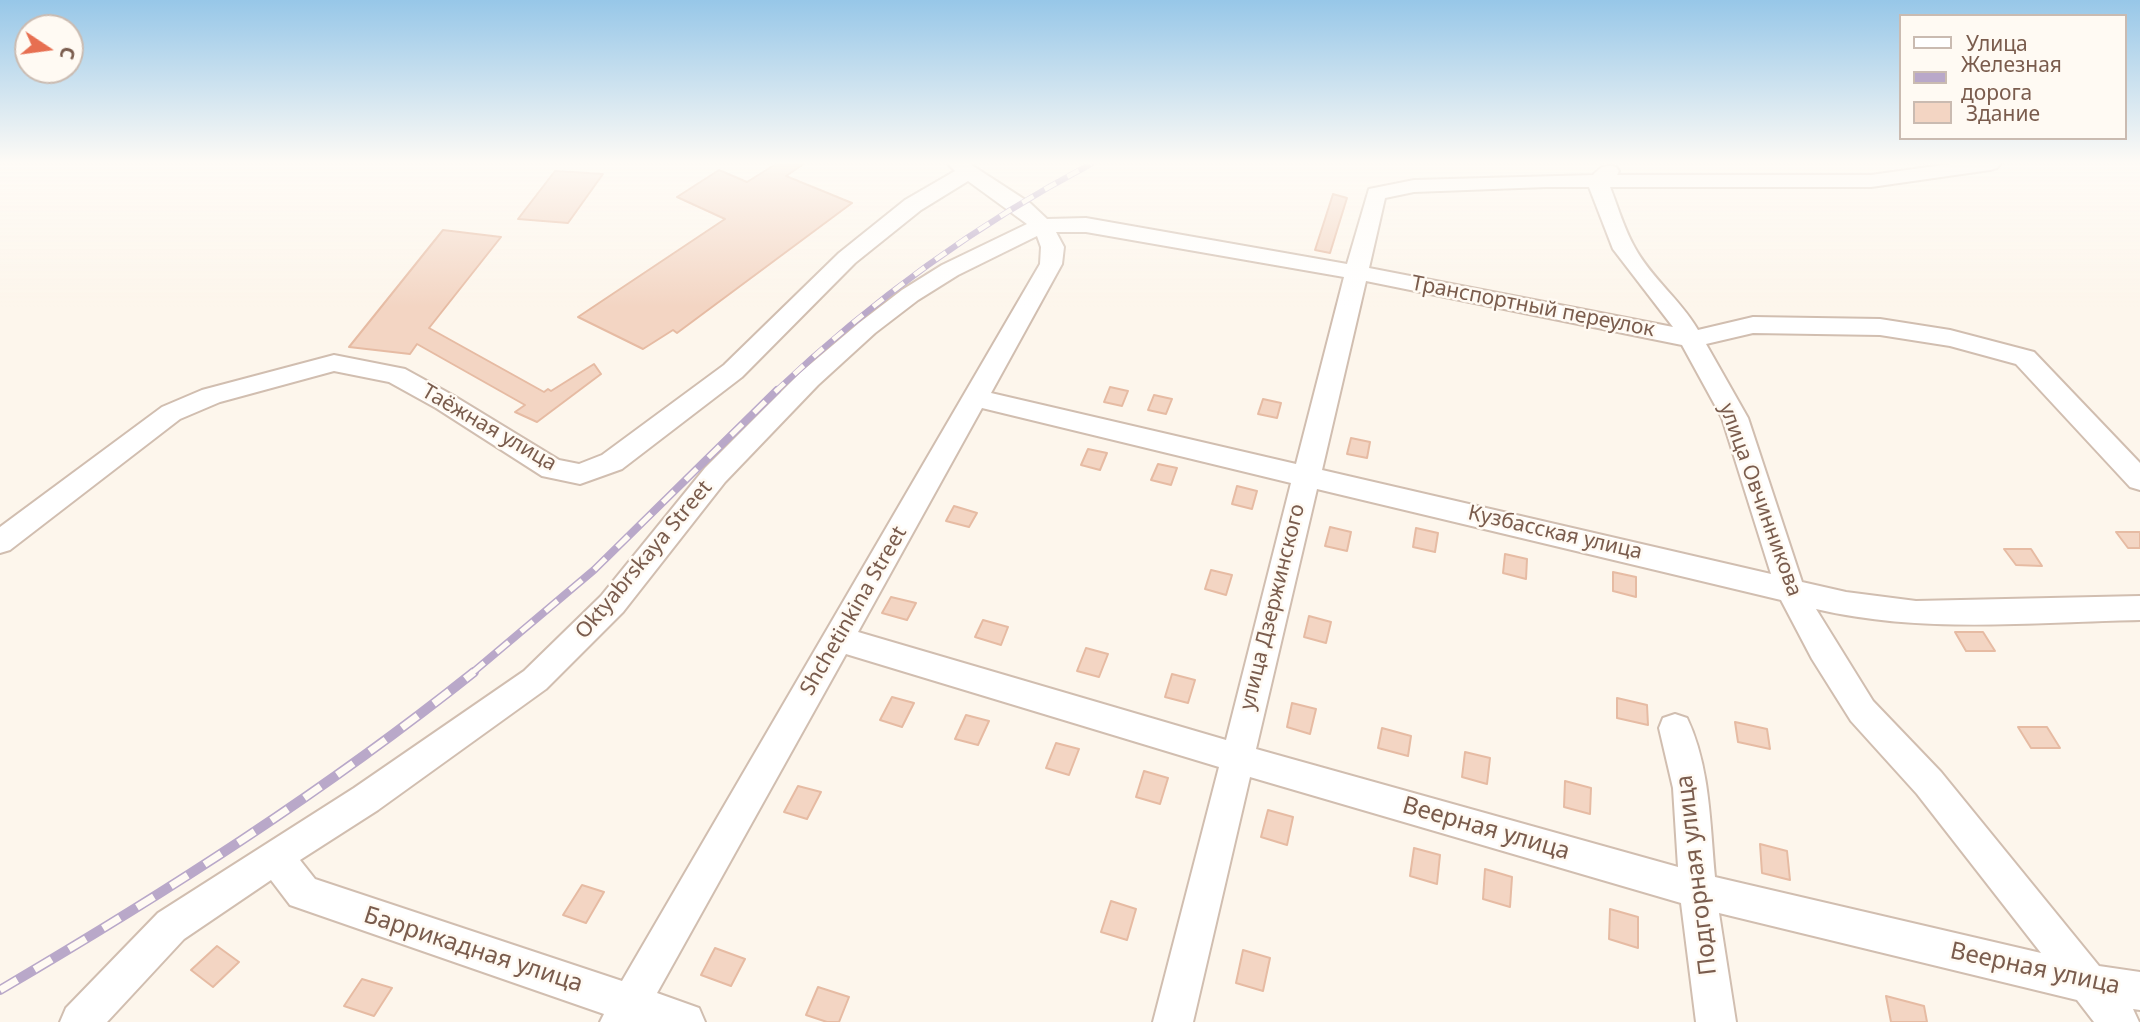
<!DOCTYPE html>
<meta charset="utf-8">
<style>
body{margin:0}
#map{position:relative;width:2140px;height:1022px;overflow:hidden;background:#fdf6ec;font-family:"Noto Sans",sans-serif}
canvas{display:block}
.legend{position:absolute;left:1899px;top:14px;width:228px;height:126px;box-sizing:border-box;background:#fffaf3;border:2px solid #cabbb1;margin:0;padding:9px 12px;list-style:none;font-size:21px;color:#7a5c4d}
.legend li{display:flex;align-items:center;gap:14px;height:35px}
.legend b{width:35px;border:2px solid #cabbb1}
.north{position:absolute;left:14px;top:14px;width:70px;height:70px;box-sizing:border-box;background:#fffaf3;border:2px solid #cabbb1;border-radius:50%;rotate:103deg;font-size:19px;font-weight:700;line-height:28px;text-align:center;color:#7a5c4d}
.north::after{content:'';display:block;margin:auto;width:24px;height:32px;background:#e76f51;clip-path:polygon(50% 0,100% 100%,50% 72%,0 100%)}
</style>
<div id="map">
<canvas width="2140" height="1022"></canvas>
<ul class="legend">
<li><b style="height:9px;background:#fff"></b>Улица</li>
<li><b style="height:9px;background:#b9a8c9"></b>Железная дорога</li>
<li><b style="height:19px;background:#f3d5c3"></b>Здание</li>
</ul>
<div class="north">С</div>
</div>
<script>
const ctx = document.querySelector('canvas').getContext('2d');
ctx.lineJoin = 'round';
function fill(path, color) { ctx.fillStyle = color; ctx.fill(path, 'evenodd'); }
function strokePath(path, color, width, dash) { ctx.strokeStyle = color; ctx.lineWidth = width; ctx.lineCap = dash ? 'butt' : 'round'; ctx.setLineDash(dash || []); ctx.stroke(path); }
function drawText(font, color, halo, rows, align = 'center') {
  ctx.font = font + ' "Noto Sans",sans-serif'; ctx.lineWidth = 5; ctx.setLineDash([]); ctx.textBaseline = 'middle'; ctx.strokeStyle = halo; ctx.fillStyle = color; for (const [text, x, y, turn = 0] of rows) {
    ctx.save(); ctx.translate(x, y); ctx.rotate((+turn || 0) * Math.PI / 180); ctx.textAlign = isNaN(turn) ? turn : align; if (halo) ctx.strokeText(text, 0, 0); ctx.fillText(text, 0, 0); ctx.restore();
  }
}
const building = new Path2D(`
 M 776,164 L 804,164 L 786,176 L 852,203 L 677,333 L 673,330 L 643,349 L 578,317 L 725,219 L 677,197 L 719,170 L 747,182 Z
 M 555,171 L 603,174 L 568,223 L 518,219 Z
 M 1333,194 L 1347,198 L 1330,253 L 1315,250 Z
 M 443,230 L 501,237 L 429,328 L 544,392 L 548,389 L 551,391 L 594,364 L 601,374 L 537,422 L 515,412 L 525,405 L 417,344 L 410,354 L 349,347 Z
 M 1110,387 L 1128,391 L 1122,406 L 1104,402 Z
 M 1154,395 L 1172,399 L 1166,414 L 1148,410 Z
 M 1263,399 L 1281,403 L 1277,418 L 1258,414 Z
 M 1351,438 L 1370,442 L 1367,458 L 1347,454 Z
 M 1088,449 L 1107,453 L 1100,470 L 1081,465 Z
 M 1158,464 L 1177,468 L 1171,485 L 1151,480 Z
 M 1237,486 L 1257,491 L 1252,509 L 1232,504 Z
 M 954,506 L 977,513 L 969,527 L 946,521 Z
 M 1330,527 L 1351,532 L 1347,551 L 1325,546 Z
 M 1416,528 L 1438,533 L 1435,552 L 1413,547 Z
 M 2116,532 L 2140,532 L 2140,548 L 2128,548 Z
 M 2004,549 L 2031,549 L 2042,566 L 2016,565 Z
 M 1505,554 L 1527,559 L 1526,579 L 1503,573 Z
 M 1211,570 L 1232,575 L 1226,595 L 1205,589 Z
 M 1613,572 L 1636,577 L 1636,597 L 1613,591 Z
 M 891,597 L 916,603 L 907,620 L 882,613 Z
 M 1309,616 L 1331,622 L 1326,643 L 1304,637 Z
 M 983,620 L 1008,627 L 1001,645 L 975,637 Z
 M 1955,632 L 1983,632 L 1995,651 L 1966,651 Z
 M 1086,648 L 1108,654 L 1099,677 L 1077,671 Z
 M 1172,674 L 1195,680 L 1188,703 L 1165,697 Z
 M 892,697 L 914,703 L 902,727 L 880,720 Z
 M 1617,698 L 1647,705 L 1648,725 L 1617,718 Z
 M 1292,703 L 1316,709 L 1310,734 L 1287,727 Z
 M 966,715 L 989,721 L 978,745 L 955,739 Z
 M 1735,722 L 1767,729 L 1770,749 L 1738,742 Z
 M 2018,727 L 2047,727 L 2060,748 L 2031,748 Z
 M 1382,728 L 1411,736 L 1408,756 L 1378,748 Z
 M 1056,743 L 1079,749 L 1069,775 L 1046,768 Z
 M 1465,752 L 1490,758 L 1487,784 L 1462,777 Z
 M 1144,771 L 1168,778 L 1160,804 L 1136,797 Z
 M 1565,781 L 1591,788 L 1590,814 L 1564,807 Z
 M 798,786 L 821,792 L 807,819 L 784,812 Z
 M 1268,810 L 1293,817 L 1287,845 L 1261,837 Z
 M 1760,844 L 1787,851 L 1790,880 L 1762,873 Z
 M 1414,848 L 1440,855 L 1437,884 L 1410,876 Z
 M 1485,869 L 1512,877 L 1510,907 L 1483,899 Z
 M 582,885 L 604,892 L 586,923 L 563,915 Z
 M 1111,901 L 1136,909 L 1127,940 L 1101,932 Z
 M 1610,909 L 1638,917 L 1638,948 L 1609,939 Z
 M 217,946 L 239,962 L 213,987 L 191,970 Z
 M 715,948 L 745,959 L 731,986 L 701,975 Z
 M 1243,950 L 1270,958 L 1263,991 L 1236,983 Z
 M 362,979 L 392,988 L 374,1016 L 344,1006 Z
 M 818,987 L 849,997 L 839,1022 L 827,1022 L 806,1015 Z
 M 1886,996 L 1924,1006 L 1927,1022 L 1891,1022 Z`);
const minor = new Path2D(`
 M 948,164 L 970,164 L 1030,203 L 1047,219 L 1086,218 L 1347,264 L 1369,189 L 1414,180 L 1593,175 C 1601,167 1605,164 1616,167 L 1619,171 L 1617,175 L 1871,175 L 1950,164 L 2000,164 L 1997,168 L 1990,170 L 1871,187 L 1610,187 C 1618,207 1624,229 1635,248 C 1652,279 1681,300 1698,330 L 1753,317 L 1880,319 L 1950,330 L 2034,352 L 2140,463 L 2140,490 L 2130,487 L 2016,364 L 1950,346 L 1880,335 L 1753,333 L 1706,344 L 1748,418 L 1802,582 L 1846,592 L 1916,601 L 2140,596 L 2140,620 C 2032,622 1922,634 1816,609 L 1873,701 L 1941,772 L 2099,966 L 2140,972 L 2140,1010 L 2133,1009 L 2139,1022 L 2094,1022 L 2077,1000 L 1719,913 L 1736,1022 L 1696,1022 L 1681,903 L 1250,777 L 1193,1022 L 1153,1022 L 1219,767 L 846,654 L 657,993 L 699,1008 L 705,1022 L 600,1022 L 604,1014 L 290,905 L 271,880 L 184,939 L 107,1022 L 60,1022 L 66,1008 L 158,913 L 354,788 L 524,671 L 601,596 L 705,468 L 800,373 L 859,323 L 902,290 L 942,265 L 1027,224 L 968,181 L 921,210 L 855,263 L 742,377 L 622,469 L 580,484 L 542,476 L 436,408 L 389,382 L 334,371 L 220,402 L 180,419 L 10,550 L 0,553 L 0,527 L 162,407 L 202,390 L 334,355 L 405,369 L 454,396 L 559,460 L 579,464 L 602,455 L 724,365 L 839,253 L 905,200 L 955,171 ZM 1546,187 L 1589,187 L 1613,249 L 1673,327 L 1369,268 L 1385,198 L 1414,192 ZM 1056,232 L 1086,232 L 1344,277 L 1296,464 L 991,393 L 1062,264 L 1064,247 ZM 1037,236 L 1041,247 L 1040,264 L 622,981 L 315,879 L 300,860 L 378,810 L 546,689 L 623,612 L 725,482 L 818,385 L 875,333 L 918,300 L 958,275 ZM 1366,281 L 1682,345 L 1722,418 L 1771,574 L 1322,470 ZM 982,408 L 1291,483 L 1226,740 L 858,632 ZM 1317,489 L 1781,600 L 1812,659 L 1851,721 L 1917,794 L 2041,953 L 1715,877 C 1710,824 1710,766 1687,718 L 1675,714 L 1663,718 L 1659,728 L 1673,788 L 1678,867 L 1256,749 Z`);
const railFar2 = new Path2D(`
 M 775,392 C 870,302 975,225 1091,164`);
const railFar1 = new Path2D(`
 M 472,673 L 594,570 L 777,390`);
const rail = new Path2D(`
 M 0,990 C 165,893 325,791 474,672`);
const streetNames = [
 ["Транспортный переулок",1533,307,11],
 ["Таёжная улица",489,428,30],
 ["улица Овчинникова",1760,500,70],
 ["Кузбасская улица",1555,533,13],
 ["Oktyabrskaya Street",644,560,-50],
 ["улица Дзержинского",1273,607,-76],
 ["Shchetinkina Street",854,611,-60]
];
const nearStreetnames = [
 ["Веерная улица",1486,829,16],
 ["Подгорная улица",1697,875,-97],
 ["Баррикадная улица",473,950,18],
 ["Веерная улица",2035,969,12]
];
fill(building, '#f3d5c3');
strokePath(building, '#e6bba3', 2);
strokePath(minor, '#d1beb0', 4);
fill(minor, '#fff');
strokePath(railFar2, '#b9a8c9', 6);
strokePath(railFar1, '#b9a8c9', 8);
strokePath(rail, '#b9a8c9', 10);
strokePath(railFar2, '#fffaf3', 4.5, [13]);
strokePath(railFar1, '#fffaf3', 5, [16]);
strokePath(rail, '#fffaf3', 7, [20]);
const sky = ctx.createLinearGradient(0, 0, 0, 307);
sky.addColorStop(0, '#97c7e8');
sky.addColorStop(0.53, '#fefbf6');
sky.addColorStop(1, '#fefbf600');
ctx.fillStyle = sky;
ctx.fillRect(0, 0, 2140, 307);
drawText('21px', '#7a5c4d', '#fffaf3', streetNames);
drawText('24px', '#7a5c4d', '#fffaf3', nearStreetnames);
</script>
